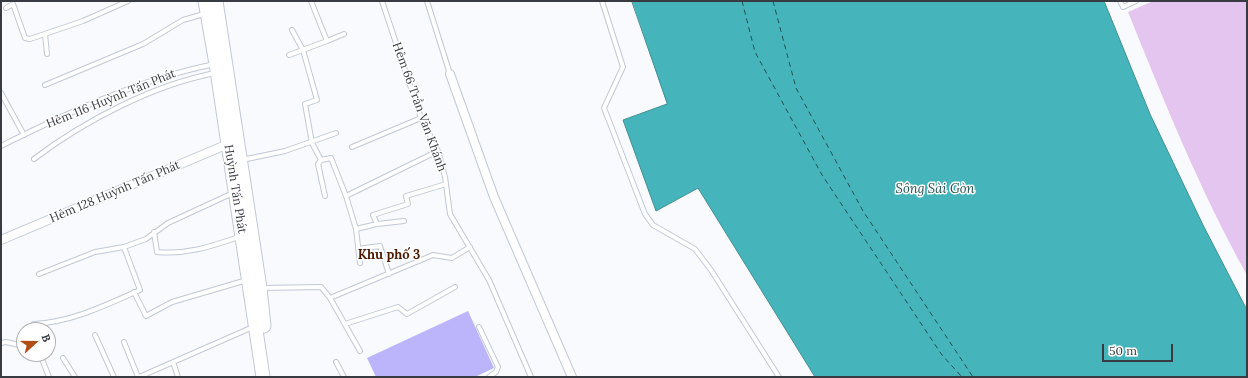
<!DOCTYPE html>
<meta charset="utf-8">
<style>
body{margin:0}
#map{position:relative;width:1248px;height:378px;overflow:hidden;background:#f8fafd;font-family:Lora,serif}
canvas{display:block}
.frame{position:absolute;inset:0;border:2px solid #383b41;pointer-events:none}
.north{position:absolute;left:16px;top:322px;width:40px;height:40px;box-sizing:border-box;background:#fff;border:1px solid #afb1b3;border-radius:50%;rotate:69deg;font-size:11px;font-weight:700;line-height:16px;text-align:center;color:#383b41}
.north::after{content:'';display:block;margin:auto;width:14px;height:18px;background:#b14e15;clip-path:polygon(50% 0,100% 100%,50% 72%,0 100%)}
.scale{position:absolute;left:1102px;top:344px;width:71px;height:18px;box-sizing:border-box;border:2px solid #383b41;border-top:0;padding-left:5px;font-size:12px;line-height:14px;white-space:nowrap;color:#383b41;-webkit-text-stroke:3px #fff;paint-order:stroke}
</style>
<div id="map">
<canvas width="1248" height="378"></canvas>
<div class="frame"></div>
<div class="north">B</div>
<div class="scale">50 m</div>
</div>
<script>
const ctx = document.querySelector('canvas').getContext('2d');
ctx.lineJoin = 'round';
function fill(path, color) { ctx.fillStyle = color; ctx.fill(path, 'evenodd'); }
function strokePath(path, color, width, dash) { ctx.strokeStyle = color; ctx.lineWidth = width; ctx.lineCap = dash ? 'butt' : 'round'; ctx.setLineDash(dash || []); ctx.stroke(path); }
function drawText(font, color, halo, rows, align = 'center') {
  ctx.font = font + ' Lora,serif'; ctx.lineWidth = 3; ctx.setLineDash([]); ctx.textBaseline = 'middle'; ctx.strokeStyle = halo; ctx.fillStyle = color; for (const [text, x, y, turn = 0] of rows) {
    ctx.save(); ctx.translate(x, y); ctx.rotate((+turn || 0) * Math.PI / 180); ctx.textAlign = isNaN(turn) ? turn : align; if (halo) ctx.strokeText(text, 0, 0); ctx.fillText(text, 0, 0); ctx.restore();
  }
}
const green = new Path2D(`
 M 1153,1 L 1247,1 L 1247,275 C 1200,191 1164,101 1128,12 Z`);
const water = new Path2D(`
 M 632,1 L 1104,1 L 1150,114 L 1203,225 L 1247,310 L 1247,377 L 815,377 L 698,188 L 656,211 L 623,120 L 667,104 Z`);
const ferry = new Path2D(`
 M 742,1 L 755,52 L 822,175 L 942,355 L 962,377
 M 773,1 L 796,88 L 863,211 L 973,377`);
const building = new Path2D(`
 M 468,311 L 494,368 L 475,377 L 376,377 L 367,358 Z`);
const service = new Path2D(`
 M 382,1 L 421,118 L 438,151 L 445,177 L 450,214 L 489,280 L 531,377
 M 427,1 L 450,74
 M 602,1 L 623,67 L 604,108 L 645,214 L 653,225 L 695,249 L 711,270 L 779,377
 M 1120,1 L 1123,7 L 1136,1
 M 6,8 L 13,4 L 25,38 L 30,39 L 83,21 L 128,1
 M 292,30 L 303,50 L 317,100 L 305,104 L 312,143 L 321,160
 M 45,34 L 47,54
 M 327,41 L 344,34
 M 289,55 L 327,41 L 311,1
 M 45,85 L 143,44 L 183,20 L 204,14
 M 1,93 L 24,135
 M 1,146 C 69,112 140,79 215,64
 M 352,147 L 421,118
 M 34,159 C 84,121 153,85 215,73
 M 242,160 L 285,151 L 336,133
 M 321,160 L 331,158 L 346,196 L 356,229 L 360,263
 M 321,160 L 318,164 L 325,196
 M 346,196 L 438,151
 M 377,224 L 404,221
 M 356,229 L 377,224 L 373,215 L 408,204 L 406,196 L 446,184
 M 154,232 L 157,252 C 187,255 212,246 239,237
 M 358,249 L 380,246 L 389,274
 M 39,274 L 95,252 L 124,247 L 146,239 L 168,223 L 233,193
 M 261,288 L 321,287 L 330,298 L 433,255 L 452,258 L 470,247
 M 134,292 L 146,316 L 172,302 L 247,280
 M 330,298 L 360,351
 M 34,324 C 72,322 106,305 140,290 L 124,247
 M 345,324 L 398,307 L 407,314 L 455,287
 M 479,327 L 498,367 L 496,372 L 489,377
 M 95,335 L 114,377
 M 124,342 L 138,377
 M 1,343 L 6,342 L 24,346
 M 40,354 L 49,377
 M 63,358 L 75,377
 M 173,362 L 178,377
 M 336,362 L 344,377
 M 139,377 L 253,327`);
const minor = new Path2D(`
 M 450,74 L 494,197 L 572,377
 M 1,240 L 228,144`);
const primary = new Path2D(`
 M 205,1 L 216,64 L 263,377
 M 216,1 L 260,288 L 264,326`);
const streetNames = [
 ["Hẻm 116 Huỳnh Tấn Phát",111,99,-22],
 ["Hẻm 66 Trần Văn Khánh",419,107,70],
 ["Huỳnh Tấn Phát",235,189,81],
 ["Hẻm 128 Huỳnh Tấn Phát",115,192,-23]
];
const waterNames = [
 ["Sông Sài Gòn",935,189]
];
const neighbourhoodNames = [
 ["Khu phố 3",389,255]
];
fill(green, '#e4c5ef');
fill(water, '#45b4bb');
strokePath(water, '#419096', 1);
strokePath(ferry, '#215154', 1, [5, 4]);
fill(building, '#bcb5fc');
strokePath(service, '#c1c9d6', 6);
strokePath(minor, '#c1c9d6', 10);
strokePath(primary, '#c1c9d6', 15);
strokePath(service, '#fff', 4);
strokePath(minor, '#fff', 8);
strokePath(primary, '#fff', 13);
drawText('12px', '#383b41', '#fff', streetNames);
drawText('italic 13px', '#215154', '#fff', waterNames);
drawText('bold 13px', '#4a1b02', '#fff', neighbourhoodNames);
</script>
